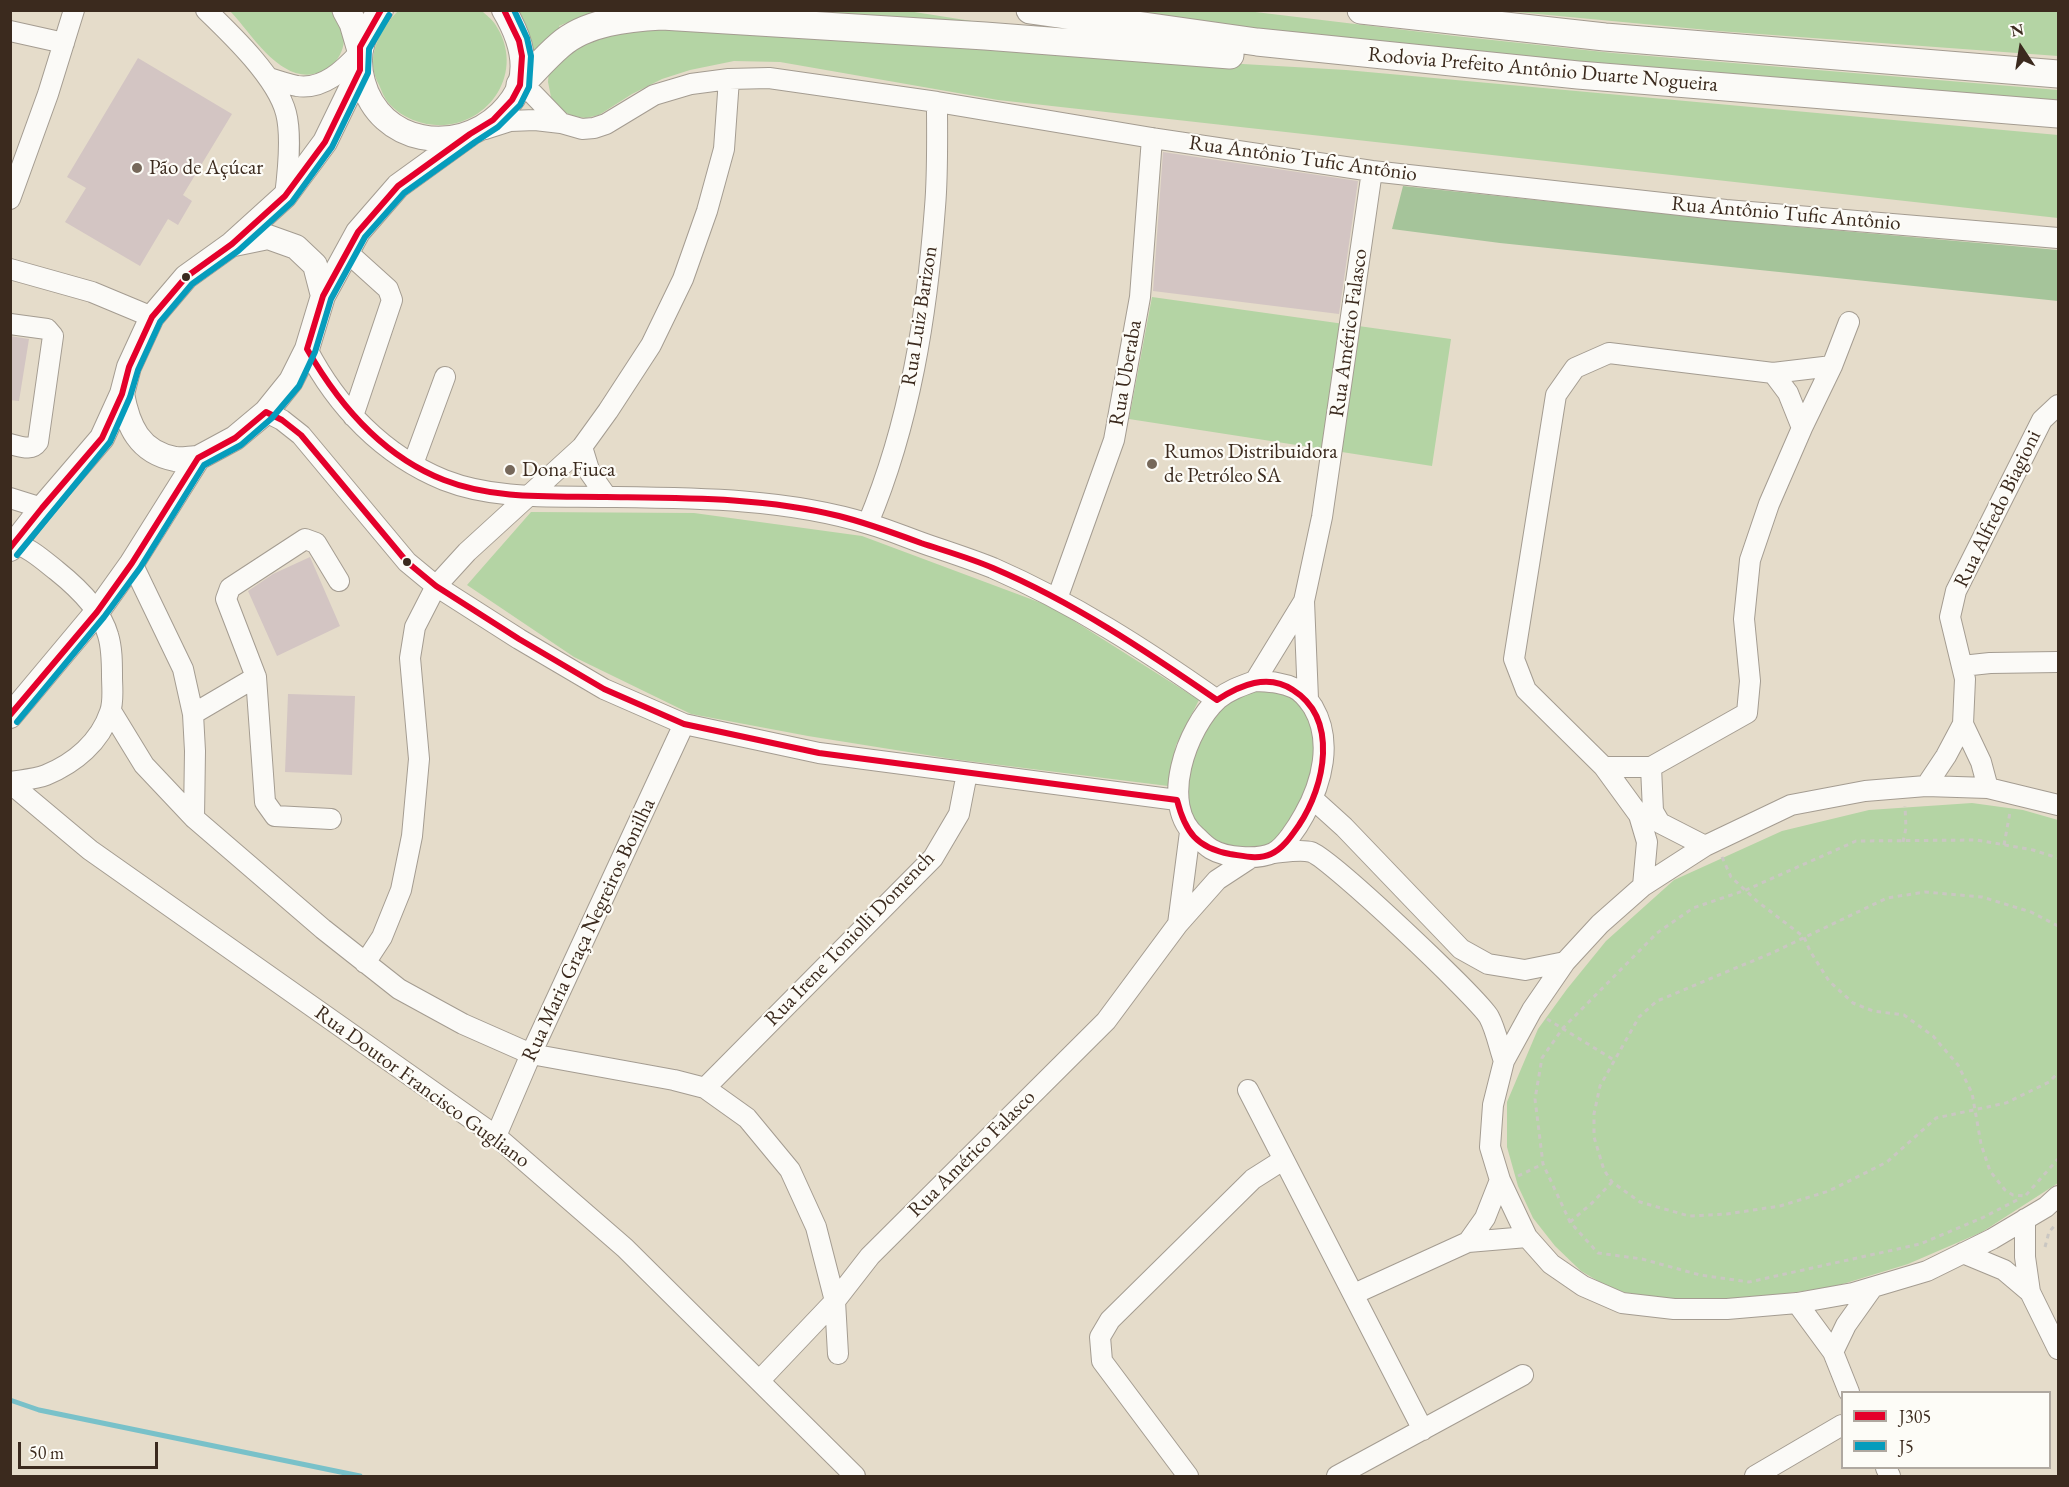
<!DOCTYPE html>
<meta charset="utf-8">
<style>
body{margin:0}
#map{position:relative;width:2069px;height:1487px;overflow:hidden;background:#e5dcca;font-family:"EB Garamond",serif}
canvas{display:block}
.frame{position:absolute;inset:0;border:12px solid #3b2a1e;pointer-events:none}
.legend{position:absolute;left:1841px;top:1391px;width:210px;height:78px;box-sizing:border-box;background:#fdfcf7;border:2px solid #afa8a0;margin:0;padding:8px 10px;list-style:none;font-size:18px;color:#3b2a1e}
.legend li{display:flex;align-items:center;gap:12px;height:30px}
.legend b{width:30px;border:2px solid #afa8a0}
.north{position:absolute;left:1991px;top:18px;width:60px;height:60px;-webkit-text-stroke:4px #fdfcf7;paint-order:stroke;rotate:348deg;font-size:16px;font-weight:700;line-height:24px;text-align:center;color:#3b2a1e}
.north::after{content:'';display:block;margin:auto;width:21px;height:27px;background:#3b2a1e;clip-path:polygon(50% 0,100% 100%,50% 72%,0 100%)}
.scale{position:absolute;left:18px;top:1442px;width:140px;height:27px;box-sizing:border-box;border:3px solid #3b2a1e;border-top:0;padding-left:8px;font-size:18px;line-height:21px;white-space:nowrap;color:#3b2a1e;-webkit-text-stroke:4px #fdfcf7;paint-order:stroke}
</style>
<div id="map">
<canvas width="2069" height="1487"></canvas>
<div class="frame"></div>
<ul class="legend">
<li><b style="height:8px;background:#e4002b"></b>J305</li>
<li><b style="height:8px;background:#069cbc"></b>J5</li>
</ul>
<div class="north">N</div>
<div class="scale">50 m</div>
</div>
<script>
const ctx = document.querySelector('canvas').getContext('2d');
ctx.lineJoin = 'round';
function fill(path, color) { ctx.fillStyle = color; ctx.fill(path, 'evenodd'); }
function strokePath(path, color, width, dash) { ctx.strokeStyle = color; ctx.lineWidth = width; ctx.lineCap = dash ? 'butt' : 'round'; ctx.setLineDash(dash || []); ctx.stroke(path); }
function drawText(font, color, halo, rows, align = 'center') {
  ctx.font = font + ' "EB Garamond",serif'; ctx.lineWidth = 4.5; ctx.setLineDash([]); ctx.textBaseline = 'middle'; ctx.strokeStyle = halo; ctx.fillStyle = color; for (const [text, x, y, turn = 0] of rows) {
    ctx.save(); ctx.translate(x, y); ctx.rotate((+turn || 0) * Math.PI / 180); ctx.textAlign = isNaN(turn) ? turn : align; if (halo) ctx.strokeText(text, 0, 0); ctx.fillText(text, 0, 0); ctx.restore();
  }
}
const green = new Path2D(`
 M 230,11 L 334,11 C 340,20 345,29 344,41 C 341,70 309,84 285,68 C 263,55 247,29 230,11 Z
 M 398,11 L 482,11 C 486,15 492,19 495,24 C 532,79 475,144 413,120 C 403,116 391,108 385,98 C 382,93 380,86 377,81 C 366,55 380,29 398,11 Z
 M 515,11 L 595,11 L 559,26 L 562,31 L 530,58 Z
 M 775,11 L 908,11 L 1067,36 Z
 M 1112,11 L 1247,11 L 1455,36 L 1613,53 L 2058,90 L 2058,103 L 1737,79 L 1206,23 Z
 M 1506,11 L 2058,11 L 2058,56 L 1718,31 Z
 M 653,27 L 778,37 L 1346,70 L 2058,135 L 2058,218 L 998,100 L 780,62 L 734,61 L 690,70 L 662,79 L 632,94 L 599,115 L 586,118 L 572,116 L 559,109 L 551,97 L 548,82 L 549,69 L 559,57 L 602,34 Z
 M 1152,297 L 1451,339 L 1432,466 L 1129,419 Z
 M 531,512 L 694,513 L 862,536 L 1052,607 L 1199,700 L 1176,745 L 1168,786 L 952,759 L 808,736 L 691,714 L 574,657 L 467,585 Z
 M 1259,688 L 1292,692 L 1317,722 L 1314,769 L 1307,801 L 1272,848 L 1250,853 L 1214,846 L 1192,828 L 1183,800 L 1195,744 L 1219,704 Z
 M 1972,803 L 2023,810 L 2058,820 L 2058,1183 L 1982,1232 L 1908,1264 L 1833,1287 L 1760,1297 L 1681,1301 L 1615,1291 L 1581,1271 L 1555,1246 L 1533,1218 L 1518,1186 L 1507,1147 L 1507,1102 L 1538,1029 L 1567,989 L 1606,941 L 1674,880 L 1782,831 L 1869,810 Z`);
const forest = new Path2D(`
 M 1403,186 L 1753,223 L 2058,250 L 2058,301 L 1500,243 L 1392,229 Z`);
const stream = new Path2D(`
 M 10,1400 L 39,1410 L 360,1476`);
const building = new Path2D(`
 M 138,58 L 232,114 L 183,195 L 192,201 L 178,225 L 168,219 L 140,266 L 65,222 L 86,188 L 67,177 Z
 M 1163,152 L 1358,181 L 1339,314 L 1153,291 Z
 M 10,336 L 29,339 L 19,401 L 10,400 Z
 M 310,557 L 340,626 L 277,656 L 248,591 L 273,574 Z
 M 288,694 L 355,696 L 352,775 L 285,772 Z`);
const path = new Path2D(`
 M 1903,842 L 1906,828 L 1905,806
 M 2004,845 L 2010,812
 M 1722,857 L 1731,877 L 1758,902 L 1804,937 L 1810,951 L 1829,981 L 1853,1003 L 1873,1011 L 1904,1015 L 1933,1036 L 1958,1065 L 1972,1093 L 1981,1144 L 1990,1171 L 2005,1190 L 2013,1195 L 2025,1196
 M 2058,926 L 2031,912 L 1982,897 L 1925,892 L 1887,898 L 1774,952 L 1657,1001 L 1639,1017 L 1600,1086 L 1594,1114 L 1594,1137 L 1604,1170 L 1612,1182 L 1640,1202 L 1689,1216 L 1727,1214 L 1780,1206 L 1829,1191 L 1887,1162 L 1936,1118 L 2006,1103 L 2049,1082 L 2058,1073
 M 1547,1019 L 1614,1060
 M 1518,1176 L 1543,1164
 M 2026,1195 L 2058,1159
 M 2017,1200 L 1982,1218 L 1920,1244 L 1749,1282 L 1700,1275 L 1642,1259 L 1598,1253 L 1570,1222 L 1543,1164 L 1535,1099 L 1542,1058 L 1563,1028 L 1657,933 L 1693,908 L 1746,890 L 1856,841 L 1977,840 L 2033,850 L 2058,858
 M 1570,1222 L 1592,1203 L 1612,1182
 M 2045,1247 L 2049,1232 L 2056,1224`);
const minor = new Path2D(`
 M 206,10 C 232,35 277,78 286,113 C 292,136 288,172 285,196
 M 10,31 L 64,43
 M 269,78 C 278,81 287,84 297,86 C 323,90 344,70 360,52
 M 520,85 L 533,94 L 561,123
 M 485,129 L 510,121 L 535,120 L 561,123 L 582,129 L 594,128 L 606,124 L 654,95 L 691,84 L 729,79 L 769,78 L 937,102 L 1152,138 L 1372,171 L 1726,210 L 2058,238
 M 10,199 L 48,94 L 74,10
 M 347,252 L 388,289 L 392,300 L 353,416
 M 10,269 L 92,292 L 152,317
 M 10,324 L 47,329 L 53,336 L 38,442 C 31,452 20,446 10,444
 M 307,349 C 337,407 383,455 444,480 C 495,500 552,496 606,497 C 692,498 785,498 869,524 C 890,530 910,539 931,546 C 952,553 973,560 993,568 C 1073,603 1146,650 1217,700
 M 1773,373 L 1788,393 L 1802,428 L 1769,504 L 1750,560 L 1744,619 L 1750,681 L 1747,713 L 1651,767 L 1604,767 L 1526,690 L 1514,659 L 1556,395 L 1575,368 L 1609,353 L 1773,373 L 1832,366
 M 266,412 L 282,420 L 301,435 L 407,562 L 436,586 L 519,639 L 604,689 L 684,724 L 819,753 L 1177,800
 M 1802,428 L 1832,366 L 1849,322
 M 582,447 L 590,473 L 607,497
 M 413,464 L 445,377
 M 10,498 L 42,508
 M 868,523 C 910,423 927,315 935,207 C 938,172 937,136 937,102
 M 10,542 C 28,546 43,560 57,571 C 77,587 101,610 108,635 C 112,648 112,662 112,676 C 112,688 114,701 110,712 C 100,742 75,763 46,775 C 36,779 22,780 10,782
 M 132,563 L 183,669 L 193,714 L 195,751 L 194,818
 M 1057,599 L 1114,440 L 1140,297 L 1152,138
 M 1962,666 L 1990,663 L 2058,662
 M 256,677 L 265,802 L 275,816 L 331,819
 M 1255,681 C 1269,682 1281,682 1294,688 C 1303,692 1308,700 1313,707 C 1333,741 1322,783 1304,815 C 1298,826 1284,848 1273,853 C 1257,860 1226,858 1211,849 C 1206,846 1201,841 1197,837 C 1158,806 1187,727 1218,699 C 1229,690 1241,686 1255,681 Z
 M 1255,681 L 1304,601
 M 1308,699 L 1304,601 L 1322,517 L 1372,171
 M 111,711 L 144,765 L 194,818 L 323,929 L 399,989 L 463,1024 L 531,1054 L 674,1080 L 705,1088 L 747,1118 L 790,1170 L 816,1227 L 835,1301 L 838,1354
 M 193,714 L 256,677 L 226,599 L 230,588 L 305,539 L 316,543 L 339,581
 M 1963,724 L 1981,762 L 1988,788
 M 1604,767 L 1639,815 L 1647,842 L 1643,886
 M 1651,767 L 1653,811 L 1660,823 L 1705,846
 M 10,783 L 90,850 L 496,1136 L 625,1248 L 855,1476
 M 1926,786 L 1946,756 L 1963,724 L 1965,679 L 1950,617 L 1956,591 L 2042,420 L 2058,405
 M 1313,799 L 1344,827 L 1461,949 L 1488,964 L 1525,970 L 1565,962
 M 2058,805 L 1988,788 L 1926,786 L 1865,791 L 1791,805 L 1705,846 L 1643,886 L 1600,924 L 1565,962 L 1532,1010 L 1504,1061 L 1493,1105 L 1490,1147 L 1500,1180 L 1527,1237 L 1551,1264 L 1583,1286 L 1622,1303 L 1674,1309 L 1727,1309 L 1797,1303 L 1853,1293 L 1927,1271 L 1992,1239 L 2046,1207 L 2058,1196
 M 1274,853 C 1285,852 1301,849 1311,852 C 1329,857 1478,998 1489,1017 C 1496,1030 1499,1047 1504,1061
 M 1178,924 L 1190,832
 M 365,963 L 382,937 L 401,890 L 412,836 L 419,759 L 410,658 L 415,627 L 436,586 L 467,552 L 582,447 L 608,411 L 651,345 L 683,279 L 707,211 L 724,149 L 729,79
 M 705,1088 L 933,858 L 959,814 L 967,773
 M 1248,1090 L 1423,1430
 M 496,1136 L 531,1054 L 684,724
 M 2025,1219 L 2025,1257 L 2030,1292 L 2058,1349
 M 1468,1242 L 1485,1218 L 1500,1180
 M 1963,1253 L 2004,1270 L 2030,1292
 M 1354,1294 L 1468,1242 L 1527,1237
 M 1797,1303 L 1833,1352 L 1849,1392
 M 1833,1352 L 1846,1325 L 1873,1287
 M 760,1380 L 835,1301 L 870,1256 L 1106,1021 L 1178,924 L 1217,880 L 1249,859
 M 1886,1468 L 1890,1476
 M 1188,1476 L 1102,1361 L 1100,1337 L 1110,1320 L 1253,1179 L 1283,1160
 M 1337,1476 L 1523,1375
 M 1755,1476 L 1842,1425`);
const major = new Path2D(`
 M 381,10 C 363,33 355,53 363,82 C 380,144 456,156 500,114 C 508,106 517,95 520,84 C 528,58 517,32 504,10
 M 234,244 L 268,237 L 296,247 L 315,265 L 323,296
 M 122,394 C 128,426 139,452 175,459 C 182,460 191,458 198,458
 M 10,549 L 42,508 L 102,438 L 122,394 L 129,367 L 152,317 L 186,277 L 232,244 L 285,196 L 325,142 L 360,70
 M 10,716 L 97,612 L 132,563 L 198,458 L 235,438 L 266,412 L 291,381 L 307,349 L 323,296 L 358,232 L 398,186 L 470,134`);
const highway = new Path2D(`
 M 346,10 L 353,23 L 360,47
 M 1030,10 L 1257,42 L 1578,75 L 2058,114
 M 1361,10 L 1605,37 L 2058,74
 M 520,85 C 533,72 546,57 560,45 C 586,22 628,18 662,16 L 985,36 L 1230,55`);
const bus1 = new Path2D(`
 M 10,548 L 42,508 L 102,438 L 122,394 L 129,367 L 152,317 L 186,277 L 232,244 L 285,196 L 325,142 L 360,70 L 360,47 L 381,10
 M 10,715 L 97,612 L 132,563 L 198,458 L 235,438 L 266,412 L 282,420 L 301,435 L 407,562 L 436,586 L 519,639 L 604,689 L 684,724 L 819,753 L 1177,800 C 1185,832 1197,848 1230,854 C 1244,856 1258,860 1271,854 C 1283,849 1292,835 1299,825 C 1325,786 1339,719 1293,690 C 1268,673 1240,685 1217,700 C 1146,651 1073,602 993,568 C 970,558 945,551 921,543 C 894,533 867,523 839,516 C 763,497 683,498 606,497 C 552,496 495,500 444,480 C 382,456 339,405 307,349 L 323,296 L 358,232 L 398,186 L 470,134 L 493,120 L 512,100 L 520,85 L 522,56 L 519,41 L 504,10`);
const bus2 = new Path2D(`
 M 17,555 L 110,442 L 130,397 L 138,370 L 160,322 L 192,284 L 238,251 L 292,202 L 332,147 L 368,73 L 369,49 L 389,15
 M 17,722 L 104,617 L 140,568 L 204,465 L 241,445 L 272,418 L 299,386 L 315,352 L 331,299 L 365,237 L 404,193 L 475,142 L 498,127 L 520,105 L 529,87 L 531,56 L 527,38 L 514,10`);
const markers = [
 [137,168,6,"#76685a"],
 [186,277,5,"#3b2a1e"],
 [1152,464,6,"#76685a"],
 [510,470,6,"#76685a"],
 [407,562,5,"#3b2a1e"]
];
const streetNames = [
 ["Rodovia Prefeito Antônio Duarte Nogueira",1543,70,5],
 ["Rua Antônio Tufic Antônio",1303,159,8],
 ["Rua Antônio Tufic Antônio",1786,214,5],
 ["Rua Luiz Barizon",920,316,-81],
 ["Rua Américo Falasco",1349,333,-82],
 ["Rua Uberaba",1126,373,-80],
 ["Rua Alfredo Biagioni",1998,509,-64],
 ["Rua Maria Graça Negreiros Bonilha",589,930,-65],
 ["Rua Irene Toniolli Domench",850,939,-46],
 ["Rua Doutor Francisco Gugliano",422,1087,36],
 ["Rua Américo Falasco",972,1154,-45]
];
const poiNames = [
 ["Pão de Açúcar",149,168],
 ["Rumos Distribuidora",1164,452],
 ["de Petróleo SA",1164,476],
 ["Dona Fiuca",522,470]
];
fill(green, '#b4d4a4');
fill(forest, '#a5c49a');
strokePath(stream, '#79c1c9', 5);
fill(building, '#d3c5c3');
strokePath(minor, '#a49c91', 22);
strokePath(major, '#a49c91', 26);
strokePath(highway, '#a49c91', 29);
strokePath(path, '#cac7c2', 3, [4.5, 4.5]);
strokePath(minor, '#fbfaf7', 20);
strokePath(major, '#fbfaf7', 24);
strokePath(highway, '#fbfaf7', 27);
strokePath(bus1, '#e4002b', 6);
strokePath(bus2, '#069cbc', 6);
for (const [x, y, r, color] of markers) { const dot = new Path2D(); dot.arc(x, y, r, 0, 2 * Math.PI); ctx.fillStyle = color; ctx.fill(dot); strokePath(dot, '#fdfcf7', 2); }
drawText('21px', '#3b2a1e', '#fdfcf7', streetNames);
drawText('21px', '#3b2a1e', '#fdfcf7', poiNames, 'left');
</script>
